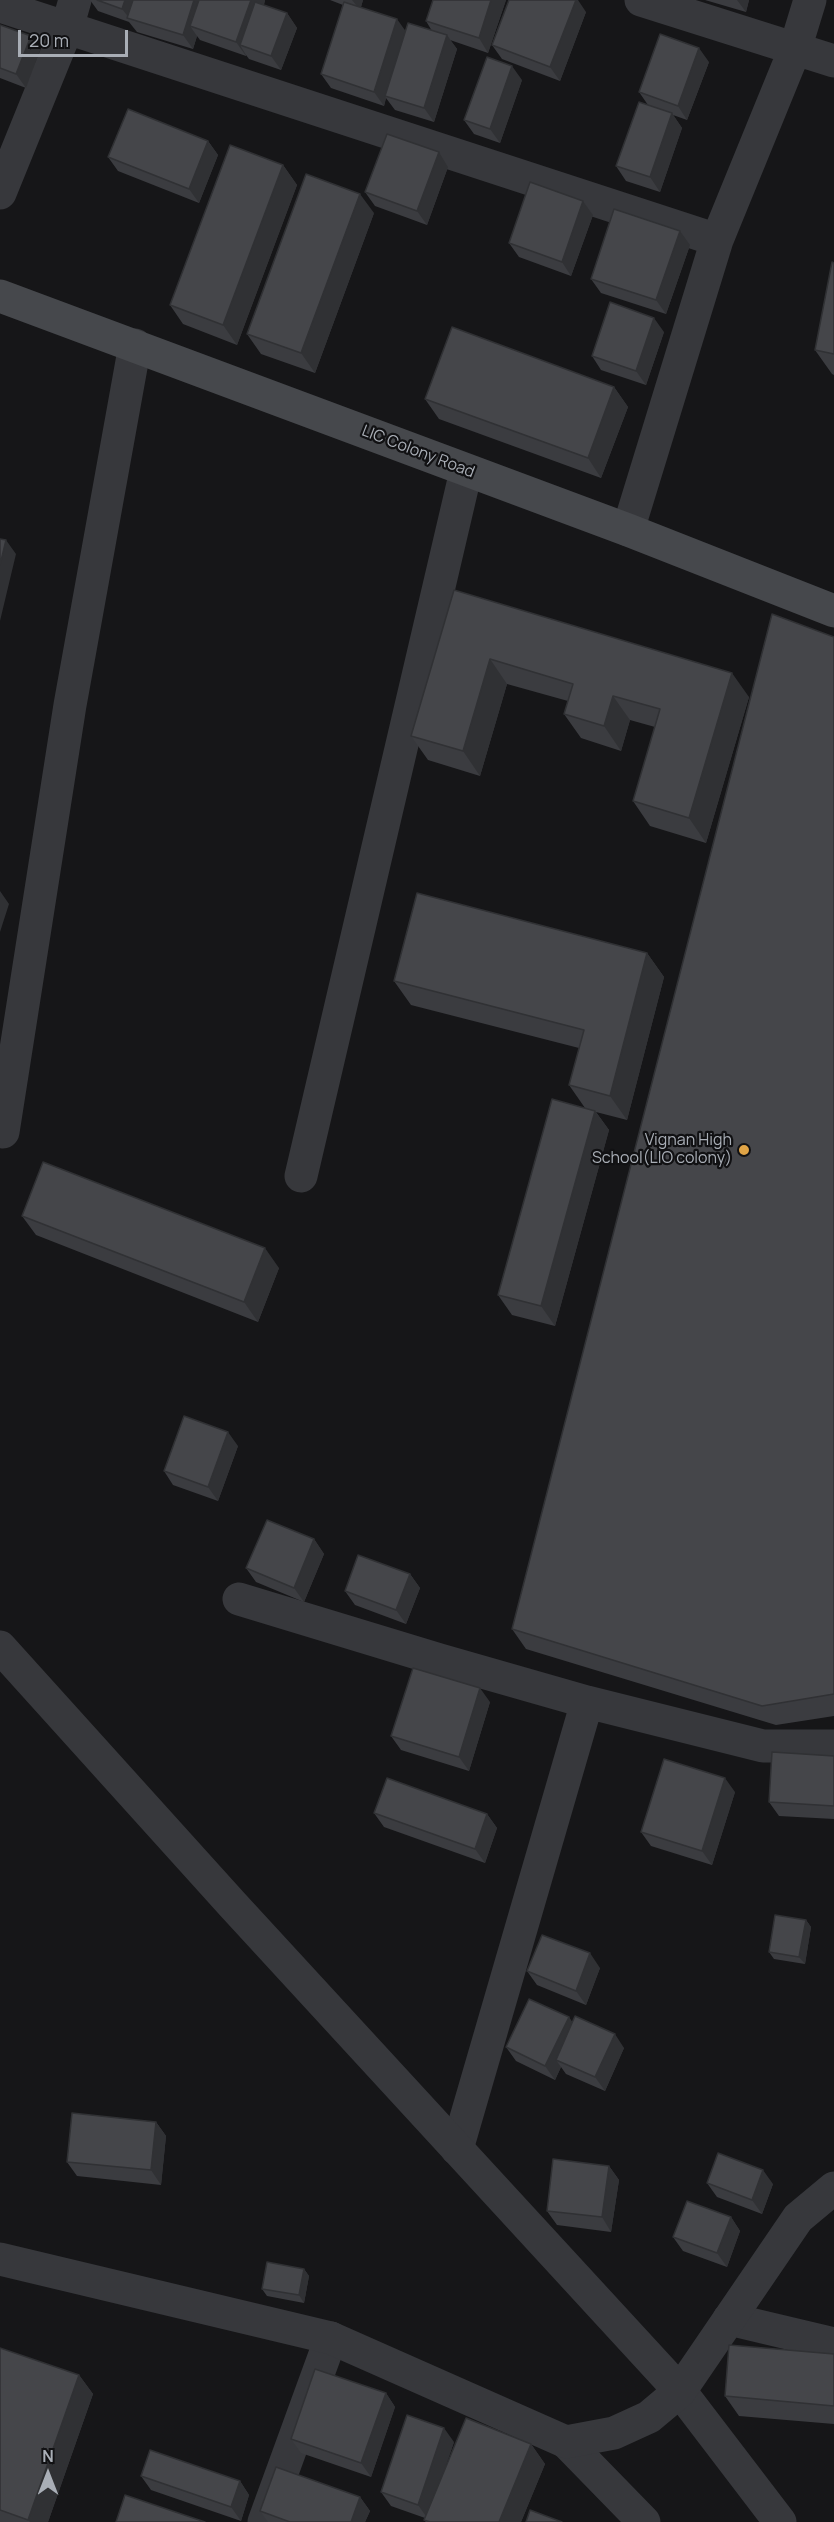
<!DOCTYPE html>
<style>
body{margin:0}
#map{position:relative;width:834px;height:2522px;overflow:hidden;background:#161618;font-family:Manrope,sans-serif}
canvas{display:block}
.north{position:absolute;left:18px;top:2444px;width:60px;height:60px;-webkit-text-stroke:4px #111113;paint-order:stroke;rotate:0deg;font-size:16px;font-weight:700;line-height:24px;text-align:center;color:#a9aeb6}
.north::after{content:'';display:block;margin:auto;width:21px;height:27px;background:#a9aeb6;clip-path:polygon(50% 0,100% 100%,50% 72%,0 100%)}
.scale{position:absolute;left:18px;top:30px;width:110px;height:27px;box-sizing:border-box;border:3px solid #a9aeb6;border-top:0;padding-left:8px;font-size:18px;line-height:21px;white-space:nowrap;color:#a9aeb6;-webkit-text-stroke:4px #111113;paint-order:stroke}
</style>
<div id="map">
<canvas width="834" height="2522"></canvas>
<div class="north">N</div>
<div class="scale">20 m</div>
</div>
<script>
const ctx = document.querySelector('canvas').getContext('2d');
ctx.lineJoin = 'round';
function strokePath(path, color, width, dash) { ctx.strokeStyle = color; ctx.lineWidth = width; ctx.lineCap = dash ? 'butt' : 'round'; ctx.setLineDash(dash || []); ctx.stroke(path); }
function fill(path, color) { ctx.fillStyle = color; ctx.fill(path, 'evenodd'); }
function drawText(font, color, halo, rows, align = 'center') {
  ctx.font = font + ' Manrope,sans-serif'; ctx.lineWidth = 4.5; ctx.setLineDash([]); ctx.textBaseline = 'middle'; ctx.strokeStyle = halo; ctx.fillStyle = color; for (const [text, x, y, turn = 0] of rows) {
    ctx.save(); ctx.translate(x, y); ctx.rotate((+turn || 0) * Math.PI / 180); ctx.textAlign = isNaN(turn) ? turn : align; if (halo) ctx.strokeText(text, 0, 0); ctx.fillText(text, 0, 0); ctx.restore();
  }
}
const minor = new Path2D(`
 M 641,0 L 834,61
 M 0,6 L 717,240
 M 0,193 L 67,28 L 75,0
 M 628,530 L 717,240 L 795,49 L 810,0
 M 3,1132 L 70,705 L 135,345
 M 301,1176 L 466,471
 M 239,1599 L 440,1660 L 587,1702 L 763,1746 L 834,1746
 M 457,2149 L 587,1702
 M 729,2319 L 834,2344
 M 680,2391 L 780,2522
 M 566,2442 L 644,2522
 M 264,2522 L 331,2338`);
const tertiary = new Path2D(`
 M 0,1647 L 232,1904 L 680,2391
 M 0,2259 L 331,2338 L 566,2442 L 614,2433 L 649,2417 L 680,2391 L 798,2218 L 834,2188`);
const secondary = new Path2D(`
 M 0,296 L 628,530 L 834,611`);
const wall = new Path2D(`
 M 90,0 L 265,0 L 264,5 L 287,13 L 297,28 L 281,70 L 249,59 L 246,55 L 246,56 L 200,40 L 197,36 L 193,49 L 137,32 L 129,22 L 98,11 Z
 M 330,0 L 363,0 L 361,7 L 406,31 L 432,31 L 426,21 L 433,0 L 506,0 L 488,53 L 450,40 L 457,49 L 434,122 L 395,110 L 386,98 L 384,106 L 331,88 L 321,74 L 343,5 Z
 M 705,0 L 749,0 L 746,12 Z
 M 586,12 L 560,81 L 502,59 L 492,45 Z
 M 0,25 L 31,36 L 40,50 L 26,88 L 0,78 Z
 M 709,62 L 687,120 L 673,115 L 682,128 L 660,192 L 626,181 L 616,166 L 648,105 L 639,92 Z
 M 522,80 L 500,143 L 474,134 L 464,120 Z
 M 208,141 L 218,155 L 199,203 L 118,171 L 108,157 Z
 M 439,152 L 448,167 L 427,225 L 375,206 L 365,192 Z
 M 283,165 L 297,185 L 237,345 L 183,324 L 170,305 Z
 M 583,201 L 593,215 L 571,276 L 519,257 L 509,243 Z
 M 374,213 L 315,373 L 261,354 L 247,334 Z
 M 690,245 L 666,314 L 601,293 L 591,279 Z
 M 834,263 L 834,375 L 832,374 L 815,350 Z
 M 664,332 L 646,385 L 601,370 L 592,356 Z
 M 614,387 L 628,407 L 601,478 L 439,419 L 425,399 Z
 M 454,590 L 749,697 L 706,843 L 650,826 L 633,801 L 655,727 L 630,720 L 621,751 L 581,738 L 564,714 L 568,701 L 507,684 L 480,776 L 428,760 L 411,736 Z
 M 834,637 L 834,1716 L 776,1725 L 526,1649 L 512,1629 Z
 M 647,953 L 664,977 L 627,1120 L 596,1112 L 609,1130 L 555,1326 L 512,1315 L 498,1295 L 585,1108 L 569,1085 L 579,1048 L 411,1005 L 394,981 Z
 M 22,1216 L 279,1268 L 258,1322 L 36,1235 Z
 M 238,1446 L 218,1501 L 173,1485 L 164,1471 Z
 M 314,1539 L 324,1554 L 304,1602 L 256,1582 L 246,1568 Z
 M 410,1574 L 420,1588 L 406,1624 L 355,1605 L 345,1591 Z
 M 490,1702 L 469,1771 L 401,1750 L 391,1736 Z
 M 834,1756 L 834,1819 L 779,1816 L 769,1802 Z
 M 735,1792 L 712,1865 L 651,1846 L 641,1832 Z
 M 374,1813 L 487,1814 L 497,1828 L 485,1863 L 384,1827 Z
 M 806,1920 L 811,1927 L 805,1964 L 774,1959 L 769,1952 Z
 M 600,1968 L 586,2005 L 537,1985 L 527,1971 Z
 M 569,2017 L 572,2023 L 624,2048 L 605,2091 L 566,2074 L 561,2067 L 555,2080 L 516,2061 L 506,2047 Z
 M 156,2122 L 166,2136 L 161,2185 L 77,2176 L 67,2162 Z
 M 609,2166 L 619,2180 L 611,2232 L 557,2225 L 547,2211 Z
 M 707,2183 L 773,2184 L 762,2214 L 717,2197 Z
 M 731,2217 L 740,2231 L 727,2267 L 683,2251 L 673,2237 Z
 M 304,2269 L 309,2276 L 304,2303 L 267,2296 L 262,2289 Z
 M 0,2348 L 79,2375 L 93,2394 L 48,2522 L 0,2522 Z
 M 834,2354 L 834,2424 L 739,2416 L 725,2396 Z
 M 386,2393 L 395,2407 L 371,2477 L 301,2453 L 291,2439 Z
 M 454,2442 L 446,2465 L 531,2444 L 545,2464 L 521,2522 L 426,2522 L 424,2520 L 425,2518 L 391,2506 L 381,2492 Z
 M 141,2476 L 240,2481 L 249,2495 L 241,2521 L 151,2490 Z
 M 360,2497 L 370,2511 L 365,2522 L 268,2522 L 260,2511 Z`);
const shadedWall = new Path2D(`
 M 125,0 L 140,0 L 130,19 L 122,9 Z
 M 194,0 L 208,0 L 190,26 L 197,36 L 193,49 L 183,35 Z
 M 251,0 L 265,0 L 249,48 L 240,45 L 246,55 L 246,56 L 236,42 Z
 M 352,0 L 363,0 L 360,10 Z
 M 491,0 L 506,0 L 488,53 L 479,38 Z
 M 576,0 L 578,0 L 586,12 L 560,81 L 550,67 Z
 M 737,0 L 749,0 L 746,12 Z
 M 287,13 L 297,28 L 281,70 L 271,56 Z
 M 397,19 L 407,33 L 385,96 L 386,98 L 384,106 L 374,92 Z
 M 447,35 L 457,49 L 434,122 L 424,108 Z
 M 31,36 L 40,50 L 26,88 L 16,74 Z
 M 699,48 L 709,62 L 687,120 L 678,106 Z
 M 512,66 L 522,80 L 500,143 L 490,129 Z
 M 672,113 L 682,128 L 660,192 L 650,177 Z
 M 208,141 L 218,155 L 199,203 L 189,189 Z
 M 439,152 L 448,167 L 427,225 L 417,211 Z
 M 283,165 L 297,185 L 237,345 L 223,325 Z
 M 360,194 L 374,213 L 315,373 L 301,353 Z
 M 583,201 L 593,215 L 571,276 L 562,262 Z
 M 680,231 L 690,245 L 666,314 L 656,300 Z
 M 654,318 L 664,332 L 646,385 L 636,371 Z
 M 614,387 L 628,407 L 601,478 L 588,458 Z
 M 6,540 L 16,554 L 0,621 L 0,565 Z
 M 490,659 L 507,684 L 480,776 L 463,751 Z
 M 732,673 L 749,697 L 706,843 L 689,818 Z
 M 613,696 L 630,720 L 621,751 L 604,726 Z
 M 0,891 L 9,904 L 0,932 Z
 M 647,953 L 664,977 L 627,1120 L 610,1096 Z
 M 595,1111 L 609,1130 L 555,1326 L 541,1306 Z
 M 265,1248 L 279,1268 L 258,1322 L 244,1302 Z
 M 228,1432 L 238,1446 L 218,1501 L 208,1487 Z
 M 314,1539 L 324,1554 L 304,1602 L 294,1588 Z
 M 410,1574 L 420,1588 L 406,1624 L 396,1610 Z
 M 480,1688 L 490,1702 L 469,1771 L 459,1757 Z
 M 725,1778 L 735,1792 L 712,1865 L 702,1851 Z
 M 487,1814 L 497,1828 L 485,1863 L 475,1849 Z
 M 806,1920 L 811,1927 L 805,1964 L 799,1957 Z
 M 590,1953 L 600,1968 L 586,2005 L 576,1991 Z
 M 569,2017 L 579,2032 L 556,2060 L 561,2067 L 555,2080 L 545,2066 Z
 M 615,2034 L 624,2048 L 605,2091 L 595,2077 Z
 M 156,2122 L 166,2136 L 161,2185 L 151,2170 Z
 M 609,2166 L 619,2180 L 611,2232 L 602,2217 Z
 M 763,2170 L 773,2184 L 762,2214 L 752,2200 Z
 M 731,2217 L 740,2231 L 727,2267 L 717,2253 Z
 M 304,2269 L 309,2276 L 304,2303 L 299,2295 Z
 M 79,2375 L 93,2394 L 48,2522 L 30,2522 L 28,2520 Z
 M 386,2393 L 395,2407 L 371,2477 L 361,2463 Z
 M 444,2428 L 454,2442 L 428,2519 L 418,2505 Z
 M 531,2444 L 545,2464 L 521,2522 L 499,2522 Z
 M 240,2481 L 249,2495 L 241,2521 L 231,2507 Z
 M 360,2497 L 370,2511 L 365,2522 L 351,2522 Z`);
const building = new Path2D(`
 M 97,0 L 125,0 L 122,9 Z
 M 133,0 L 194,0 L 183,35 L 127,18 Z
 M 199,0 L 251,0 L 236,42 L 190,26 Z
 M 433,0 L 491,0 L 479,38 L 426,21 Z
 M 509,0 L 576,0 L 550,67 L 492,45 Z
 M 255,2 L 287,13 L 271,56 L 240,45 Z
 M 344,2 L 397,19 L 374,92 L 321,74 Z
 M 408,23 L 447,35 L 424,108 L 385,96 Z
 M 0,25 L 31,36 L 16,74 L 0,68 Z
 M 660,34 L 699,48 L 678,106 L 639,92 Z
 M 487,57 L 512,66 L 490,129 L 464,120 Z
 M 639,102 L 672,113 L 650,177 L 616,166 Z
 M 128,109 L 208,141 L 189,189 L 108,157 Z
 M 387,134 L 439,152 L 417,211 L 365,192 Z
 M 230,145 L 283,165 L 223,325 L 170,305 Z
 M 306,174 L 360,194 L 301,353 L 247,334 Z
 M 530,182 L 583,201 L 562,262 L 509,243 Z
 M 614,209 L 680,231 L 656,300 L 591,279 Z
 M 832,262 L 834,263 L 834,354 L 815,350 Z
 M 610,302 L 654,318 L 636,371 L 592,356 Z
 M 452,327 L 614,387 L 588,458 L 425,399 Z
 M 0,539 L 6,540 L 0,565 Z
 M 454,590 L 732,673 L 689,818 L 633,801 L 660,709 L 613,696 L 604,726 L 564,714 L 573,684 L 490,659 L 463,751 L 411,736 Z
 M 772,614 L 834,637 L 834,1694 L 762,1706 L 512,1629 Z
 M 417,893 L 647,953 L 610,1096 L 569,1085 L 584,1030 L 394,981 Z
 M 552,1099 L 595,1111 L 541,1306 L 498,1295 Z
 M 43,1162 L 265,1248 L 244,1302 L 22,1216 Z
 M 184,1416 L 228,1432 L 208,1487 L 164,1471 Z
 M 267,1520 L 314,1539 L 294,1588 L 246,1568 Z
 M 358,1555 L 410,1574 L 396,1610 L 345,1591 Z
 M 413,1668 L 480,1688 L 459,1757 L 391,1736 Z
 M 772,1752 L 834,1756 L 834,1806 L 769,1802 Z
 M 664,1759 L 725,1778 L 702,1851 L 641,1832 Z
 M 387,1778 L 487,1814 L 475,1849 L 374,1813 Z
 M 775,1915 L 806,1920 L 799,1957 L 769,1952 Z
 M 542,1935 L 590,1953 L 576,1991 L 527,1971 Z
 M 529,1999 L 569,2017 L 545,2066 L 506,2047 Z
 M 575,2016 L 615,2034 L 595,2077 L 556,2060 Z
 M 72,2113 L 156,2122 L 151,2170 L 67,2162 Z
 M 718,2153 L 763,2170 L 752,2200 L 707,2183 Z
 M 553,2159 L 609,2166 L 602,2217 L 547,2211 Z
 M 687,2201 L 731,2217 L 717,2253 L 673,2237 Z
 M 267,2262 L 304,2269 L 299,2295 L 262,2289 Z
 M 729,2345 L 834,2354 L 834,2406 L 725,2396 Z
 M 0,2348 L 79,2375 L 28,2520 L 0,2510 Z
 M 315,2369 L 386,2393 L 361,2463 L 291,2439 Z
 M 407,2415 L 444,2428 L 418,2505 L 381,2492 Z
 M 466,2418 L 531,2444 L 499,2522 L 430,2522 L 424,2520 Z
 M 150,2450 L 240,2481 L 231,2507 L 141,2476 Z
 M 276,2467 L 360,2497 L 351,2522 L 290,2522 L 260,2511 Z
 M 125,2495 L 205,2522 L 116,2522 Z
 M 530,2510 L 562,2522 L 526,2522 Z`);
const markers = [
 [744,1150,6,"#e0a446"]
];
const streetNames = [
 ["LIC Colony Road",418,452,21]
];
const poiNames = [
 ["Vignan High",732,1141],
 ["School(LIO colony)",732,1159]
];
strokePath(minor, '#37383c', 33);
strokePath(tertiary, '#37383c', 33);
strokePath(secondary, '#46484c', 33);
fill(wall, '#3b3c40');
fill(shadedWall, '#303134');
fill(building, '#45464a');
strokePath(building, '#303134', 1.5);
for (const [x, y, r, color] of markers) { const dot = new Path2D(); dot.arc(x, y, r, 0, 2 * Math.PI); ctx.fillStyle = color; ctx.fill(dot); strokePath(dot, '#111113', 2); }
drawText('16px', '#a9aeb6', '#111113', streetNames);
drawText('16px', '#a9aeb6', '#111113', poiNames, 'right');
</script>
